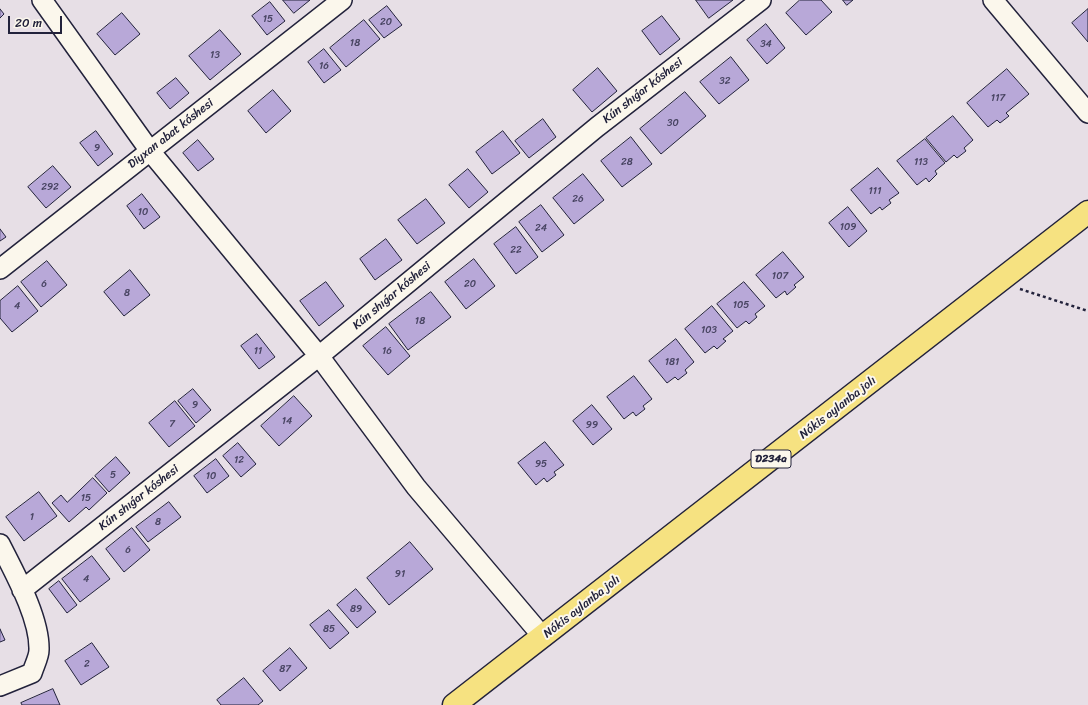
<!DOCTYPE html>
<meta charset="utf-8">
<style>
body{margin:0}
#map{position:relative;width:1088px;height:705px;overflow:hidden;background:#e7dfe6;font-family:Sriracha,sans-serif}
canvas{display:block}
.scale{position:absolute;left:8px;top:16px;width:54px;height:18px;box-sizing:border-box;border:2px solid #22223b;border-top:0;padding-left:5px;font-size:12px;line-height:14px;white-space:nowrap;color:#22223b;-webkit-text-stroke:3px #fbf7ec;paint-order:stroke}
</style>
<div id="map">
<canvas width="1088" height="705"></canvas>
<div class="scale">20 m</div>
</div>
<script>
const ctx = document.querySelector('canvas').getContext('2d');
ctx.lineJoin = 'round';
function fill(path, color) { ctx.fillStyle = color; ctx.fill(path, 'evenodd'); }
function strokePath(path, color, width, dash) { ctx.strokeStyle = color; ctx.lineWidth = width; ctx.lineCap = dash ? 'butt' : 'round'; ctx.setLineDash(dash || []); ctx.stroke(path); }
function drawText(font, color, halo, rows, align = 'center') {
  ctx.font = font + ' Sriracha,sans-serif'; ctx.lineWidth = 4; ctx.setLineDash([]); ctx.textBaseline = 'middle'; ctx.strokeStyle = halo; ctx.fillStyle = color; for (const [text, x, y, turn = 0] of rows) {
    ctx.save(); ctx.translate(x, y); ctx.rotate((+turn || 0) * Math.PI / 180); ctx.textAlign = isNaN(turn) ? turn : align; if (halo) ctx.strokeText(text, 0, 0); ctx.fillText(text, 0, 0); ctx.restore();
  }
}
const building = new Path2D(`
 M 283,0 L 310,0 L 294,13 Z
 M 696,0 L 733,0 L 709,18 Z
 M 800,0 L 821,0 L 832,12 L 806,35 L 786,13 Z
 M 843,0 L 853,0 L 847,5 Z
 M 270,2 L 285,21 L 267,35 L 252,16 Z
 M 387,6 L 402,25 L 384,38 L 369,20 Z
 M 0,9 L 4,14 L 0,18 Z
 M 1088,9 L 1088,42 L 1072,23 Z
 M 122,13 L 140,34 L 115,55 L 97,34 Z
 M 662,16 L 680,39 L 660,55 L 642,31 Z
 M 364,20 L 380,39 L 346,67 L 330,48 Z
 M 766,24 L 785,48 L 767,64 L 747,40 Z
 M 220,30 L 241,54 L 210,80 L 189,56 Z
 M 324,49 L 341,70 L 324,83 L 308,62 Z
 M 731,57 L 749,80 L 719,104 L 700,82 Z
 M 598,68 L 617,91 L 592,112 L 573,90 Z
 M 1007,69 L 1029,94 L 1006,113 L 1009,116 L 1000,123 L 997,120 L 988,127 L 967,103 Z
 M 176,78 L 189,93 L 170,109 L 157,93 Z
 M 273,90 L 291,111 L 266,133 L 248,111 Z
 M 685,92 L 706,116 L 661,154 L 640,129 Z
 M 953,116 L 973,140 L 964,148 L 966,151 L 957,158 L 954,155 L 946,162 L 926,138 Z
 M 543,119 L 556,137 L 529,158 L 515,141 Z
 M 96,131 L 113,154 L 98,166 L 80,143 Z
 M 503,131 L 520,153 L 492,174 L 476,152 Z
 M 631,137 L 652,164 L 622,187 L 601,161 Z
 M 925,139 L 945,163 L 935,171 L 937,174 L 929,182 L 926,178 L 917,185 L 897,161 Z
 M 198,140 L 214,159 L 198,171 L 183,153 Z
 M 53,166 L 71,187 L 46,208 L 28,187 Z
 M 878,168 L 899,193 L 889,200 L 891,203 L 882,210 L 880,207 L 871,214 L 851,190 Z
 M 468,169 L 488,192 L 469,208 L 449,185 Z
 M 583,174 L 604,200 L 574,224 L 553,198 Z
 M 142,194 L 160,217 L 144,229 L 127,206 Z
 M 426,199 L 445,223 L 417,244 L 398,220 Z
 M 541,205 L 564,235 L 542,252 L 519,222 Z
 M 848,207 L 867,231 L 849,247 L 829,223 Z
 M 516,227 L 538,257 L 516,274 L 494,244 Z
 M 0,229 L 6,237 L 0,241 Z
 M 386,239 L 402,260 L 375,280 L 360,259 Z
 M 783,252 L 804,277 L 794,285 L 796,287 L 787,295 L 785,291 L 776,298 L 756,275 Z
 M 474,259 L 495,286 L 466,309 L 445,282 Z
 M 47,261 L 67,285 L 41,307 L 21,282 Z
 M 130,270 L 150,295 L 124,316 L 104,292 Z
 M 326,282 L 344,306 L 319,326 L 300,301 Z
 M 744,282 L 765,306 L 755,314 L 757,317 L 749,324 L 746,321 L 737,328 L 717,304 Z
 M 18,286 L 38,311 L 12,332 L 0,318 L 0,301 Z
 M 431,292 L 451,317 L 408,350 L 389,324 Z
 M 712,306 L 733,331 L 723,339 L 726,341 L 717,349 L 714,346 L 705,353 L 685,329 Z
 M 386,327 L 410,356 L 388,375 L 363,346 Z
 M 257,334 L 275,357 L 259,369 L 241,346 Z
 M 676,339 L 694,362 L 685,370 L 687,373 L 678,380 L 675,377 L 667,383 L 649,361 Z
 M 634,376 L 652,399 L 643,406 L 645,409 L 636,416 L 633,412 L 624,419 L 607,397 Z
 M 193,389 L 211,410 L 196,423 L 178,401 Z
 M 294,396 L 312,416 L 279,446 L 261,426 Z
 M 175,401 L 195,426 L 169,447 L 149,423 Z
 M 592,405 L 612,429 L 593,445 L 573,421 Z
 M 545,442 L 564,465 L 554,472 L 556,475 L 547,482 L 544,478 L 536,485 L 518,463 Z
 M 238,443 L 256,464 L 241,477 L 223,456 Z
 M 116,457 L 130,473 L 109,492 L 95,476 Z
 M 216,459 L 229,476 L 207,493 L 194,476 Z
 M 93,478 L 107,493 L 89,510 L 86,507 L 69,522 L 52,503 L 61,495 L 67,502 Z
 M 39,492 L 57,516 L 24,541 L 6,517 Z
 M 169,502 L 181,517 L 148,542 L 136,527 Z
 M 132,528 L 150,550 L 124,572 L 106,549 Z
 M 410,542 L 433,569 L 389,605 L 367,578 Z
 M 92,556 L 110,579 L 80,602 L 62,579 Z
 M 59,581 L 77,605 L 67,613 L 49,589 Z
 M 356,589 L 376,612 L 357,628 L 337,605 Z
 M 329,610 L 349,633 L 330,649 L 310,625 Z
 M 0,629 L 5,640 L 0,642 Z
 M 92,643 L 109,667 L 81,685 L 65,661 Z
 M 290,648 L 307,668 L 280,691 L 263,671 Z
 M 244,678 L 263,701 L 258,705 L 221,705 L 217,700 Z
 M 53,689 L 60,705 L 22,705 L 21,703 Z`);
const path = new Path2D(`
 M 1020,289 L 1088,311`);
const minor = new Path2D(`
 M 42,0 L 150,151 L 319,356 L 416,487 L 543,637
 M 993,0 L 1088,113
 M 0,269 L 342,0
 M 0,544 C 14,572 40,618 39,650 C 39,657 34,666 32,673 L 0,686
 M 22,590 L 319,356 L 597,127 L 761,0`);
const primary = new Path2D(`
 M 454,705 L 1088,212`);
const numberNames = [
 ["15",268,19],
 ["20",386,22],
 ["18",355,43],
 ["34",766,44],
 ["13",215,55],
 ["16",324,66],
 ["32",725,81],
 ["117",998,98],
 ["30",673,123],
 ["9",97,148],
 ["28",627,162],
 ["113",921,162],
 ["292",50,187],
 ["111",875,191],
 ["26",578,199],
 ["10",143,212],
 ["109",848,227],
 ["24",541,228],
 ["22",516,250],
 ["107",780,276],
 ["6",44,284],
 ["20",470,284],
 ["8",127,293],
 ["105",741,305],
 ["4",17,306],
 ["18",420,321],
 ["103",709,330],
 ["11",258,351],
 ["16",387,351],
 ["181",672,362],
 ["9",195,405],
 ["14",287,421],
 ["7",172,424],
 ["99",592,425],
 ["12",239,460],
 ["95",541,464],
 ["5",113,475],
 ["10",211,476],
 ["15",86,498],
 ["1",32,517],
 ["8",158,522],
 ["6",128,550],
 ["91",400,574],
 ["4",86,579],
 ["89",356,609],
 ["85",329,629],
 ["2",87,664],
 ["87",285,669]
];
const shields = [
 [771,459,40]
];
const shieldNames = [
 ["D234a",771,459]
];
const streetNames = [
 ["Kún shıǵar kóshesi",643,91,-38],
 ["Diyxan abat kóshesi",171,134,-38],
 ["Kún shıǵar kóshesi",392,296,-40],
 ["Nókis aylanba jolı",838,408,-38],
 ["Kún shıǵar kóshesi",139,498,-38],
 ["Nókis aylanba jolı",582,607,-38]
];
fill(building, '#b8a8d8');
strokePath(building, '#22223b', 1);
strokePath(minor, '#22223b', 22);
strokePath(primary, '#22223b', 25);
strokePath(path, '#22223b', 2.5, [3, 3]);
strokePath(minor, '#fbf7ec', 19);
strokePath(primary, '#f6e281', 22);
drawText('10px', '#484462', null, numberNames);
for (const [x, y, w] of shields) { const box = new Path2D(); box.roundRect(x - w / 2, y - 9, w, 18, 3); ctx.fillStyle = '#fbf7ec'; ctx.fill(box); strokePath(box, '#22223b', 1); }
drawText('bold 11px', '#22223b', null, shieldNames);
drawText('12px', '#22223b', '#fbf7ec', streetNames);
</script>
